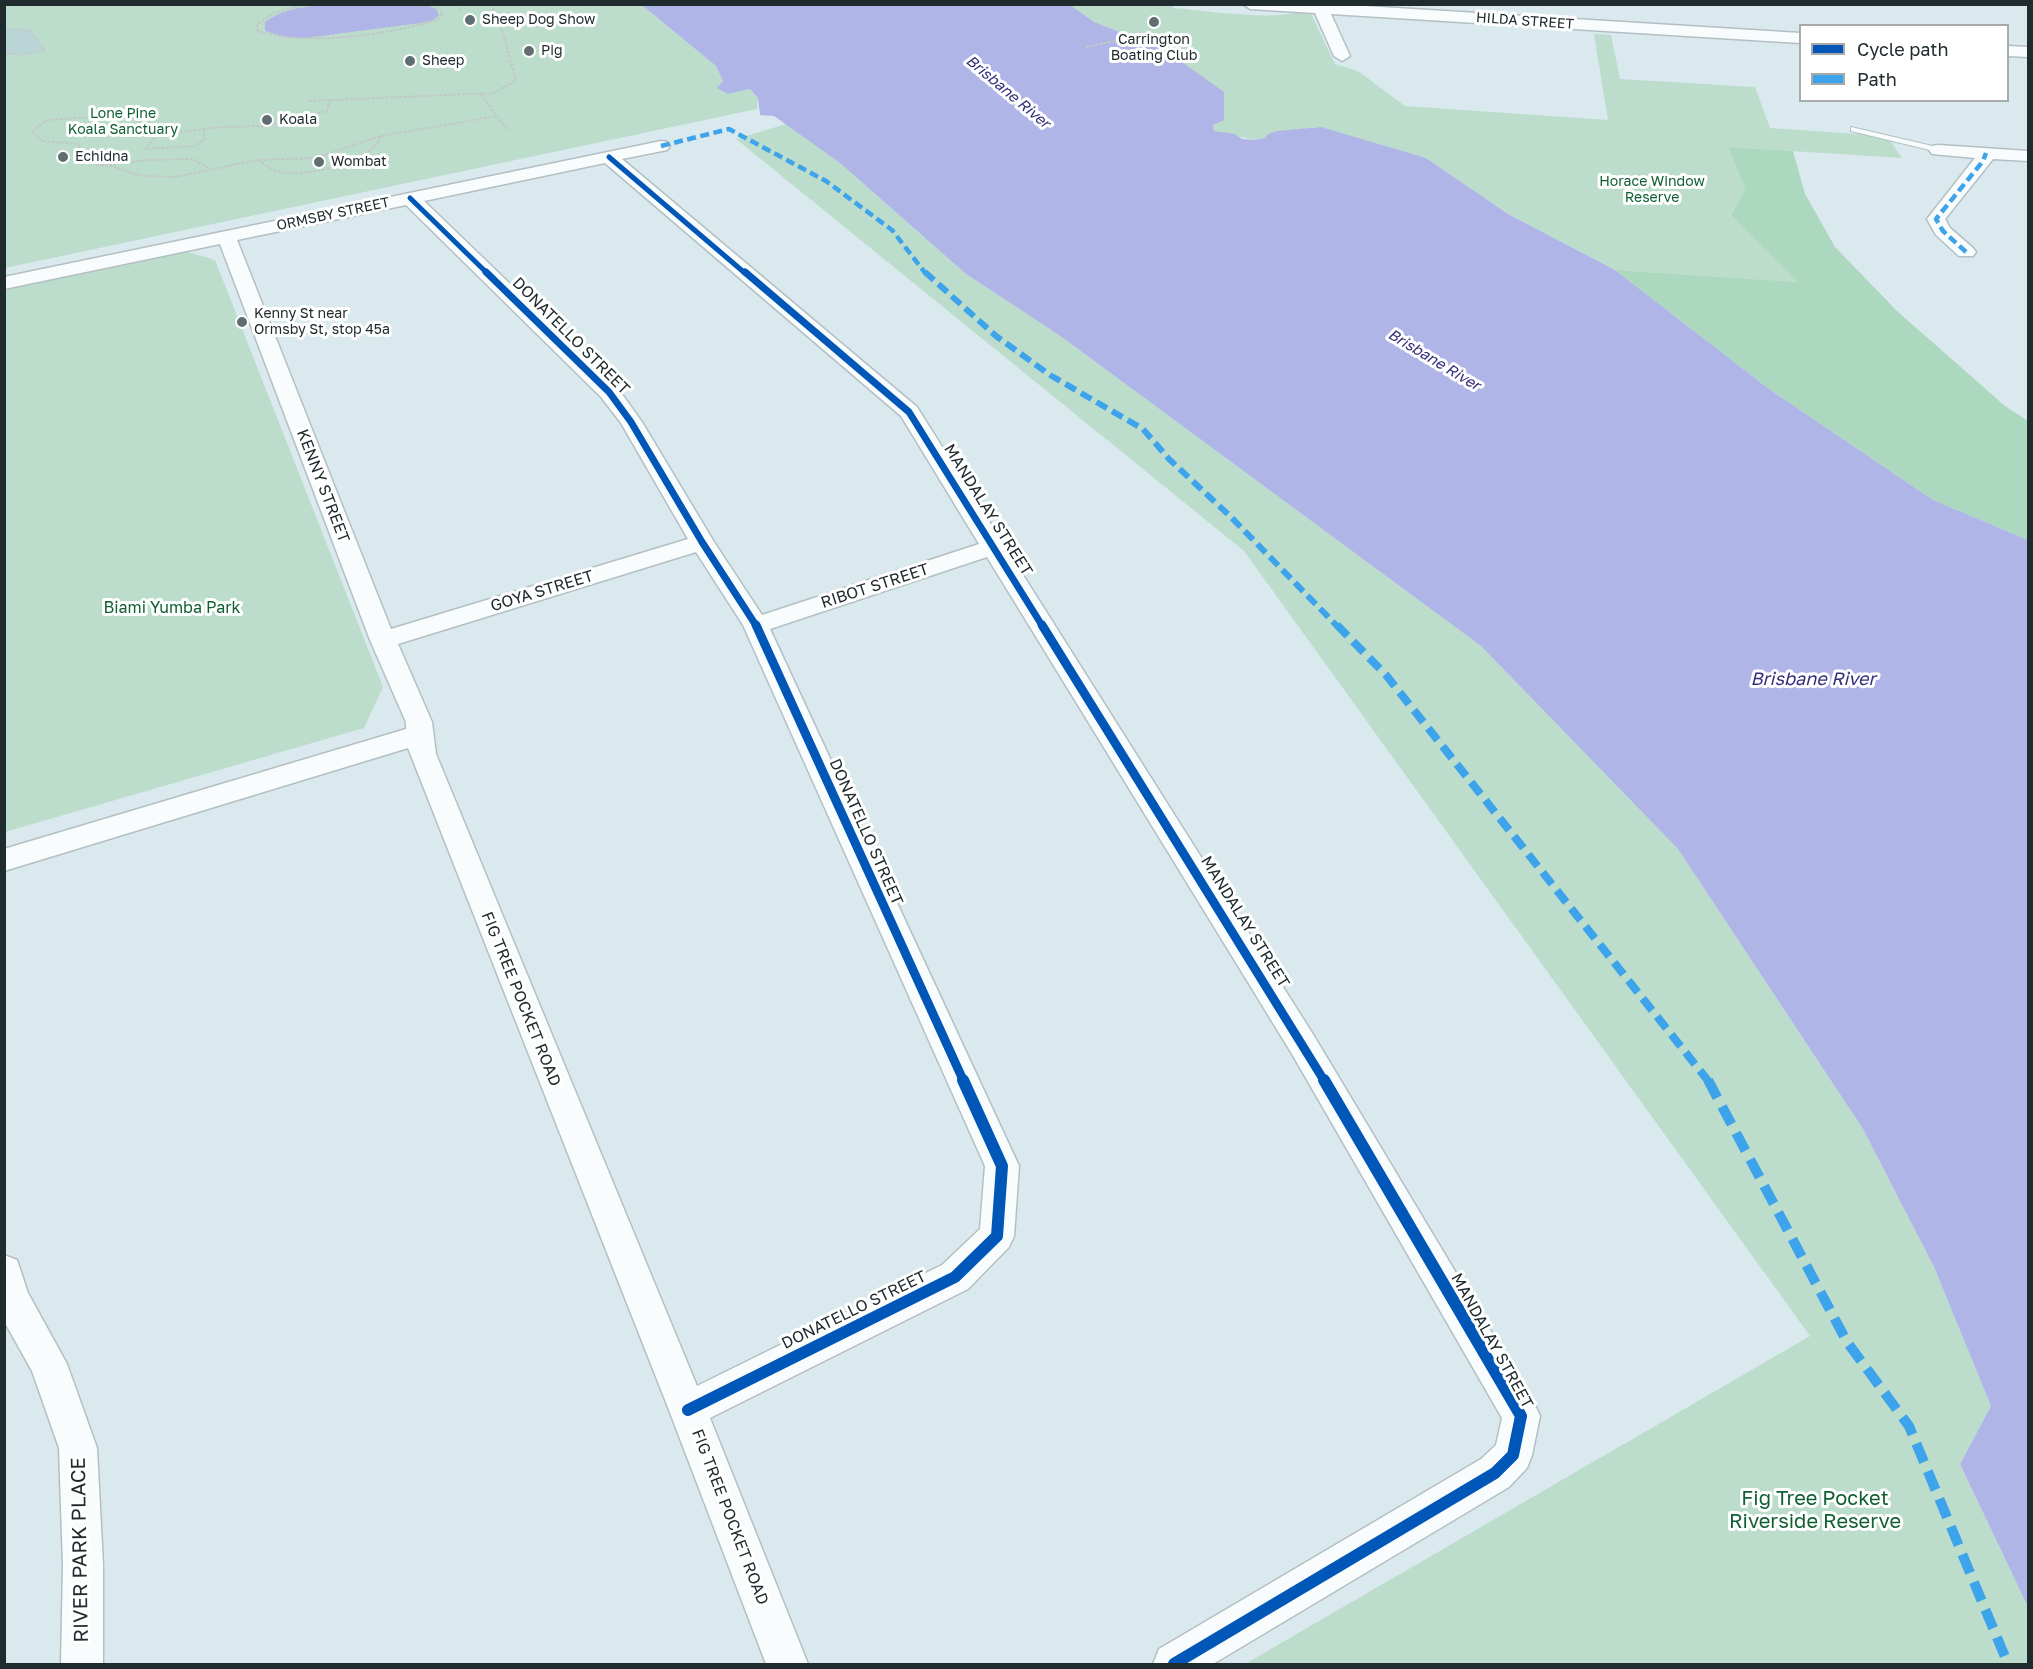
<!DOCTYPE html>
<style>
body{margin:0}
#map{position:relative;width:2033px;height:1669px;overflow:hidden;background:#dae9ee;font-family:"Golos Text",sans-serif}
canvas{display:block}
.frame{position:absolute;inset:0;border:6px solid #202b2e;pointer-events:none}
.legend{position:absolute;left:1799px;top:24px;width:210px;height:78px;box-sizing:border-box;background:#fff;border:2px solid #a6aaab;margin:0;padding:8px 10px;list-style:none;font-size:18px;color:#202b2e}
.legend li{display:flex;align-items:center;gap:12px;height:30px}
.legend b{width:30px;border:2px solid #a6aaab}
</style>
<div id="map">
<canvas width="2033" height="1669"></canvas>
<div class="frame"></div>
<ul class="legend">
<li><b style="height:8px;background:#0057b8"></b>Cycle path</li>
<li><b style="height:8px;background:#3da3eb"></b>Path</li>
</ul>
</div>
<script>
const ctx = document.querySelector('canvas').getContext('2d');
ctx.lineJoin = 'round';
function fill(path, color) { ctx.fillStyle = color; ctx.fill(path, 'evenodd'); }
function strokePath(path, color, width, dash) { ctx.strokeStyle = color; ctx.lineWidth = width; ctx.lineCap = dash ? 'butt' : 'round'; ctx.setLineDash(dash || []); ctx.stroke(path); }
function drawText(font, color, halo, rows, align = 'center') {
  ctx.font = font + ' "Golos Text",sans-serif'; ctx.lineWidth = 6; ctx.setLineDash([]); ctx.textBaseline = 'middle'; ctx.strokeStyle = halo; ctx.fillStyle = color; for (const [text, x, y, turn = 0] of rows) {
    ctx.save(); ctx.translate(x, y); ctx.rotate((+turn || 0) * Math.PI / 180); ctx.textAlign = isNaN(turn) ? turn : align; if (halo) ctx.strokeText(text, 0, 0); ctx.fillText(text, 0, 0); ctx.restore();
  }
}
const green = new Path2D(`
 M 1172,4 L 1173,8 C 1208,11 1247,17 1282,15 C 1292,14 1300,11 1310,12 L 1335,64 L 1358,71 L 1405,106 L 1608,120 L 1594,34 L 1611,35 L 1620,79 L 1755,87 L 1770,128 L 1887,136 L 1902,158 L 1728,147 L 1745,189 L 1731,215 L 1800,282 L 1615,270 L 1508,214 L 1426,158 L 1315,127 L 1254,140 L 1213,131 L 1165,50 L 1093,22 L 1070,5 Z
 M 4,5 L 642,5 L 716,66 L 723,81 L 717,88 L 728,94 L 750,89 L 758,98 L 757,109 L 5,268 Z
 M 786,124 L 840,163 L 966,274 L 1059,335 L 1481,646 L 1678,849 L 1863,1129 L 1934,1267 L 1991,1406 L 1960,1464 L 2028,1607 L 2028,1664 L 1245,1664 L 1810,1336 L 1244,551 L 736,139 Z
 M 181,250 L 215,260 L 383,687 L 364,728 L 5,832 L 5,289 Z`);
const forest = new Path2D(`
 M 1728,147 L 1793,151 L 1805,194 L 1835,247 L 1897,311 L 2005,406 L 2028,421 L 2028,540 L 1933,500 L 1769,389 L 1615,270 L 1799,282 L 1731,215 L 1745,189 Z`);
const water = new Path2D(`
 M 339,4 L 427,5 L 436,9 L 439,15 L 433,20 L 421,23 L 305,38 L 286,37 L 265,31 L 265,22 C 287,6 312,6 339,4 Z
 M 642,5 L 1070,5 L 1094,22 L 1165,50 L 1224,92 L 1224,120 L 1213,125 L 1214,131 L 1235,134 L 1242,139 L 1254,140 L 1265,138 L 1268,134 L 1277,131 L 1321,127 L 1426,158 L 1508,214 L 1615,270 L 1769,389 L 1933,500 L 2028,540 L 2028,1607 L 1960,1464 L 1991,1406 L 1934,1267 L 1863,1129 L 1678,849 L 1481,646 L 1059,335 L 966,274 L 840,163 L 774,116 L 760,115 L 758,98 L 750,89 L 728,94 L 717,88 L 723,81 L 716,66 Z`);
const building = new Path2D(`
 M 17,29 L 29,30 L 45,50 L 21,55 L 4,53 L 4,30 Z`);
const path = new Path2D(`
 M 306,4 L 274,13 L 257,24 L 258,31 C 304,47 390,34 437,20 L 443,14 L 433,4
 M 456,4 L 461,9
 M 1086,47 L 1133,37
 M 481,94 L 508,131
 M 330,100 L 327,111 L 265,126 L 224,127 L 158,134 L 153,128 L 124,115 L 47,120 L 32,131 L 42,141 L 78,144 L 96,165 L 108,165 L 142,176 L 175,177 L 257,160 L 316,158 L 381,136 L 497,116
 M 309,101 L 493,93 L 516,81 L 504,36 L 491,4
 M 158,134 L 145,149 L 195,146 L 205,139 L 203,129
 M 258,160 C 263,163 269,168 274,170 C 299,180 372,164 381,136
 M 109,165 L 145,160 L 193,159 L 209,168`);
const lane = new Path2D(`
 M 1851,127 L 1941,148 L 1942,150 L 1938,152 L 1851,131 Z`);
const street = new Path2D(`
 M 1243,4 L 1332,4 L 1800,33 L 1800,43 L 1331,14 L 1350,56 L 1342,61 L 1334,56 L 1315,13 L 1250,9 Z
 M 2008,46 L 2028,47 L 2028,57 L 2008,56 Z
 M 661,141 L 667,142 L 670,146 L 667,150 L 622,159 L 917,407 L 1314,1036 L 1534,1403 L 1540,1416 L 1532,1455 L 1527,1468 L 1509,1487 L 1213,1664 L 1153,1664 L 1159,1649 L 1481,1459 L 1496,1445 L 1502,1418 L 1292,1054 L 987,557 L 770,629 L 1019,1166 L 1014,1236 L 1009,1247 L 968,1289 L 710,1418 L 808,1664 L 766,1664 L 669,1410 L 408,748 L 4,871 L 4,849 L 406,729 L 406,722 L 370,640 L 220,244 L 4,289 L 4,277 ZM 605,163 L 901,416 L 979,544 L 762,615 L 714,542 L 642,422 L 617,387 L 424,201 ZM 406,205 L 601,397 L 621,423 L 688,539 L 391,629 L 237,240 ZM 696,552 L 743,625 L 985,1166 L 980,1229 L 942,1265 L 697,1386 L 436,754 L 432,722 L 398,644 Z
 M 1938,145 L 2028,151 L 2028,161 L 1993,159 L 1945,219 L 1950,228 L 1973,248 L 1976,252 L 1973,256 L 1959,256 L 1936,235 L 1927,219 L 1975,158 L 1932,154 L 1929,150 L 1932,146 Z
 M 4,1255 L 17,1260 L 28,1293 L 67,1364 L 97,1448 L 103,1565 L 103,1664 L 61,1664 L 63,1565 L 59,1448 L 32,1371 L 4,1321 Z`);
const quietFar3 = new Path2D(`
 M 661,146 L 729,129 L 826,181 L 892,230 L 926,274
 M 1966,252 L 1943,231 L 1936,219 L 1983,161 L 1986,153`);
const quietFar2 = new Path2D(`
 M 925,272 L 996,336 L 1050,375 L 1143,429 L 1169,459 L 1231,517 L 1338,627`);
const quietFar1 = new Path2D(`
 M 1337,625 L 1386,675 L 1709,1082`);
const quiet = new Path2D(`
 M 1708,1080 L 1847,1342 L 1909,1426 L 2008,1664`);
const cyclewayFar3 = new Path2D(`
 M 609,157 L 746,274
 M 410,198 L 488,274`);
const cyclewayFar2 = new Path2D(`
 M 486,272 L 609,392 L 631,422 L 702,542 L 757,627
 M 745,272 L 909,412 L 1043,627`);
const cyclewayFar1 = new Path2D(`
 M 756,625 L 964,1082
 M 1042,625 L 1325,1082`);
const cycleway = new Path2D(`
 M 688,1410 L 955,1277 L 997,1236 L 1002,1166 L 963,1080
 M 1174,1664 L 1495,1473 L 1513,1455 L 1521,1416 L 1324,1080`);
const markers = [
 [470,20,6,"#616e71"],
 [1154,22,6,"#616e71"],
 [529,51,6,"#616e71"],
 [410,61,6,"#616e71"],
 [267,120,6,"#616e71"],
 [63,157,6,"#616e71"],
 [319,162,6,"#616e71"],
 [242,322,6,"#616e71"]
];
const farPoinames = [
 ["Sheep Dog Show",482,20],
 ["Carrington",1154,40,"center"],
 ["Boating Club",1154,56,"center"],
 ["Pig",541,51],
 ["Sheep",422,61],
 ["Koala",279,120],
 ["Echidna",75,157],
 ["Wombat",331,162],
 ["Kenny St near",254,314],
 ["Ormsby St, stop 45a",254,330]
];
const farStreetnames = [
 ["HILDA STREET",1525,21,4],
 ["ORMSBY STREET",333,214,-12]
];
const farParknames = [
 ["Lone Pine",123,114],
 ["Koala Sanctuary",123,130],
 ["Horace Window",1652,182],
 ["Reserve",1652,198]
];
const farWaternames = [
 ["Brisbane River",1008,92,40],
 ["Brisbane River",1434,360,31]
];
const streetNames = [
 ["DONATELLO STREET",571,336,45],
 ["KENNY STREET",323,486,69],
 ["MANDALAY STREET",988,510,58],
 ["RIBOT STREET",875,586,-18],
 ["GOYA STREET",542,591,-17],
 ["DONATELLO STREET",866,832,66],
 ["MANDALAY STREET",1245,922,58],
 ["FIG TREE POCKET ROAD",521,999,68],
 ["DONATELLO STREET",854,1310,-26],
 ["MANDALAY STREET",1492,1341,61],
 ["FIG TREE POCKET ROAD",730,1517,69]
];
const parkNames = [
 ["Biami Yumba Park",172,608]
];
const waterNames = [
 ["Brisbane River",1813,679]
];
const nearParknames = [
 ["Fig Tree Pocket",1815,1499],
 ["Riverside Reserve",1815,1522]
];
const nearStreetnames = [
 ["RIVER PARK PLACE",80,1550,-91]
];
fill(green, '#bcddcc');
fill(forest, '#abd8bf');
fill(water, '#afb5e6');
fill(building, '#bad5d5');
strokePath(building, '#c0cccd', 1.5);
strokePath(lane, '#b3bfc3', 2);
strokePath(street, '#b3bfc3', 3);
strokePath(path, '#c2c7c8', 2, [3, 1.5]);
fill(lane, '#f9fcfc');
fill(street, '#f9fcfc');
strokePath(quietFar3, '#3da3eb', 4.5, [9, 4.5]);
strokePath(quietFar2, '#3da3eb', 6, [12, 6]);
strokePath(quietFar1, '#3da3eb', 8, [15, 8]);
strokePath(quiet, '#3da3eb', 10, [20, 10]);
strokePath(cyclewayFar3, '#0057b8', 5);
strokePath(cyclewayFar2, '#0057b8', 7);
strokePath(cyclewayFar1, '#0057b8', 9);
strokePath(cycleway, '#0057b8', 12);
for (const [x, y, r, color] of markers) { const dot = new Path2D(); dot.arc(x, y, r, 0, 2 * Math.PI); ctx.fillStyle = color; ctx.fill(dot); strokePath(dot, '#fff', 2); }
drawText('14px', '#202b2e', '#fff', farPoinames, 'left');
drawText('14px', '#202b2e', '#fff', farStreetnames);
drawText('14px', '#116033', '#fff', farParknames);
drawText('italic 15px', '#362e7d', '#fff', farWaternames);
drawText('16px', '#202b2e', '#fff', streetNames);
drawText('16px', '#116033', '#fff', parkNames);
drawText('italic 18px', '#362e7d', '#fff', waterNames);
drawText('20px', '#116033', '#fff', nearParknames);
drawText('20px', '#202b2e', '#fff', nearStreetnames);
</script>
